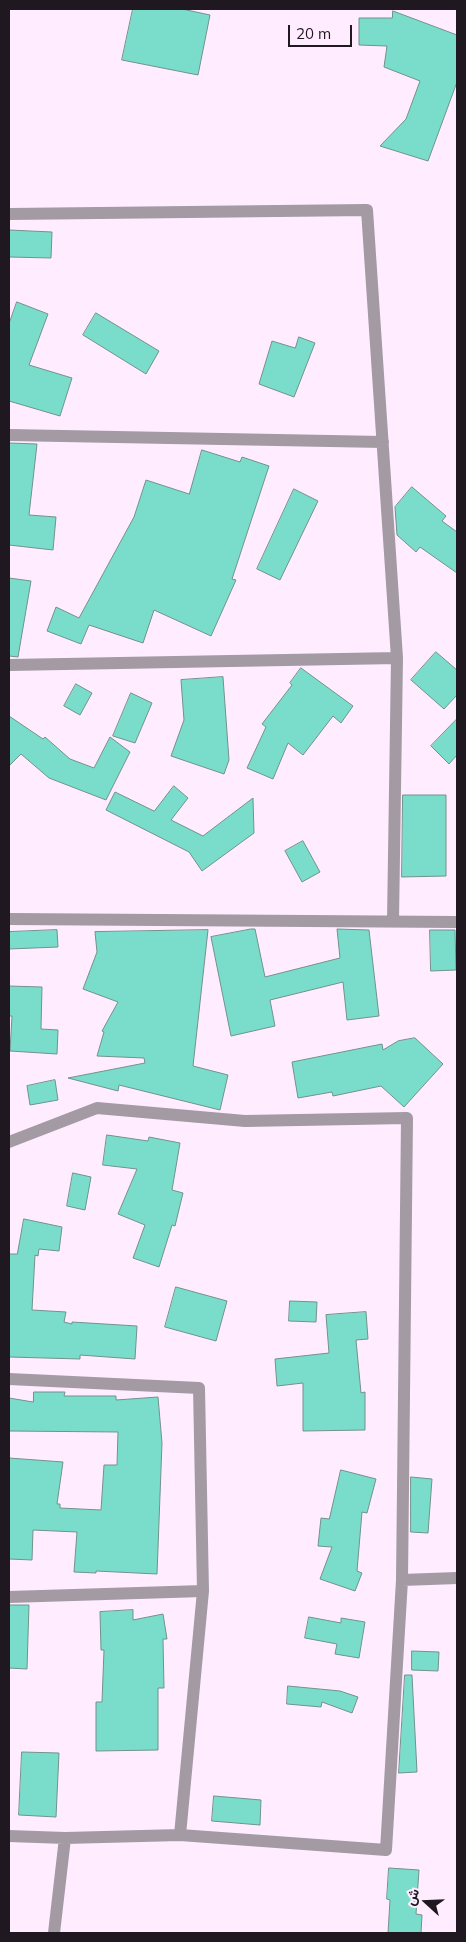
<!DOCTYPE html>
<meta charset="utf-8">
<style>
body{margin:0}
#map{position:relative;width:466px;height:1942px;overflow:hidden;background:#ffedff;font-family:Mulish,Vazirmatn,sans-serif}
canvas{display:block}
.frame{position:absolute;inset:0;border:10px solid #201820;pointer-events:none}
.north{position:absolute;left:401px;top:1877px;width:50px;height:50px;-webkit-text-stroke:4px #ffedff;paint-order:stroke;rotate:290deg;font-size:14px;font-weight:700;line-height:20px;text-align:center;color:#201820}
.north::after{content:'';display:block;margin:auto;width:18px;height:22px;background:#201820;clip-path:polygon(50% 0,100% 100%,50% 72%,0 100%)}
.scale{position:absolute;left:288px;top:25px;width:64px;height:22px;box-sizing:border-box;border:2px solid #201820;border-top:0;padding-left:6px;font-size:15px;line-height:18px;white-space:nowrap;color:#201820;-webkit-text-stroke:4px #ffedff;paint-order:stroke}
</style>
<div id="map">
<canvas width="466" height="1942"></canvas>
<div class="frame"></div>
<div class="north">ش</div>
<div class="scale">20 m</div>
</div>
<script>
const ctx = document.querySelector('canvas').getContext('2d');
ctx.lineJoin = 'round';
function fill(path, color) { ctx.fillStyle = color; ctx.fill(path, 'evenodd'); }
function strokePath(path, color, width, dash) { ctx.strokeStyle = color; ctx.lineWidth = width; ctx.lineCap = dash ? 'butt' : 'round'; ctx.setLineDash(dash || []); ctx.stroke(path); }
const building = new Path2D(`
 M 133,9 L 182,9 L 210,15 L 198,75 L 122,60 Z
 M 393,11 L 457,35 L 457,82 L 428,161 L 380,146 L 406,119 L 420,81 L 384,67 L 387,46 L 359,45 L 359,18 L 392,18 Z
 M 9,230 L 52,232 L 51,258 L 9,257 Z
 M 17,302 L 48,314 L 29,365 L 72,378 L 60,416 L 9,401 L 9,324 Z
 M 96,313 L 159,351 L 146,374 L 83,335 Z
 M 299,337 L 315,343 L 294,397 L 259,384 L 272,341 L 295,348 Z
 M 9,443 L 37,444 L 29,515 L 56,517 L 53,550 L 9,545 Z
 M 202,450 L 240,462 L 242,457 L 269,466 L 232,579 L 236,580 L 211,636 L 154,610 L 143,643 L 89,625 L 81,644 L 47,631 L 56,607 L 79,618 L 134,517 L 146,480 L 189,494 Z
 M 412,487 L 446,516 L 442,521 L 457,532 L 457,573 L 420,547 L 416,552 L 397,535 L 395,507 Z
 M 294,489 L 318,501 L 280,580 L 257,569 Z
 M 9,578 L 31,581 L 18,657 L 9,656 Z
 M 436,652 L 457,670 L 457,695 L 444,709 L 411,680 Z
 M 301,668 L 353,706 L 341,723 L 333,716 L 303,755 L 288,743 L 273,779 L 247,768 L 266,727 L 262,724 L 292,685 L 290,683 Z
 M 223,677 L 229,760 L 224,774 L 171,756 L 184,720 L 181,680 Z
 M 76,684 L 92,693 L 80,715 L 64,706 Z
 M 131,693 L 152,703 L 135,743 L 113,736 Z
 M 9,716 L 43,739 L 45,737 L 70,759 L 94,768 L 110,737 L 130,752 L 106,800 L 49,778 L 21,754 L 9,766 Z
 M 457,719 L 457,755 L 449,764 L 431,746 Z
 M 174,786 L 188,798 L 171,820 L 203,836 L 253,798 L 254,833 L 202,871 L 189,852 L 106,810 L 115,792 L 154,811 Z
 M 403,795 L 446,795 L 446,876 L 402,877 Z
 M 303,841 L 320,872 L 302,882 L 285,851 Z
 M 251,929 L 255,929 L 265,977 L 340,958 L 337,929 L 369,930 L 379,1016 L 347,1020 L 343,982 L 270,1000 L 275,1026 L 231,1036 L 211,937 Z
 M 57,930 L 58,947 L 9,949 L 9,932 Z
 M 208,930 L 193,1066 L 228,1075 L 220,1110 L 119,1085 L 118,1091 L 68,1078 L 145,1063 L 144,1058 L 97,1056 L 104,1032 L 102,1031 L 118,1002 L 83,989 L 97,952 L 95,932 Z
 M 430,930 L 455,930 L 456,970 L 431,971 Z
 M 9,986 L 42,987 L 41,1029 L 58,1030 L 57,1054 L 10,1051 L 12,1016 L 9,1016 Z
 M 415,1038 L 443,1064 L 404,1107 L 381,1086 L 333,1096 L 332,1092 L 298,1098 L 292,1062 L 382,1044 L 383,1050 L 398,1041 Z
 M 55,1080 L 58,1100 L 30,1105 L 27,1086 Z
 M 107,1135 L 148,1141 L 149,1137 L 180,1143 L 172,1190 L 183,1193 L 175,1226 L 172,1225 L 159,1267 L 133,1258 L 145,1225 L 118,1214 L 137,1169 L 103,1165 Z
 M 73,1173 L 91,1177 L 85,1210 L 67,1206 Z
 M 24,1219 L 62,1227 L 59,1251 L 39,1249 L 38,1256 L 35,1255 L 32,1310 L 66,1312 L 64,1322 L 72,1324 L 72,1322 L 137,1326 L 135,1359 L 80,1355 L 80,1359 L 9,1357 L 9,1254 L 17,1254 Z
 M 176,1287 L 227,1301 L 216,1341 L 165,1327 Z
 M 290,1301 L 317,1302 L 316,1322 L 289,1321 Z
 M 366,1312 L 368,1339 L 356,1340 L 361,1393 L 365,1392 L 365,1430 L 303,1431 L 303,1383 L 277,1386 L 275,1359 L 329,1353 L 326,1315 Z
 M 34,1392 L 65,1392 L 64,1396 L 116,1396 L 116,1400 L 158,1397 L 162,1443 L 157,1574 L 96,1571 L 96,1573 L 74,1572 L 77,1532 L 33,1530 L 32,1560 L 9,1559 L 9,1458 L 63,1462 L 57,1504 L 60,1504 L 60,1508 L 101,1510 L 104,1465 L 117,1465 L 118,1432 L 9,1431 L 9,1398 L 33,1402 Z
 M 341,1470 L 376,1479 L 367,1513 L 362,1512 L 357,1571 L 362,1573 L 355,1591 L 320,1579 L 332,1547 L 318,1546 L 321,1518 L 329,1519 Z
 M 411,1477 L 432,1479 L 428,1533 L 411,1532 Z
 M 9,1605 L 29,1605 L 27,1669 L 9,1668 Z
 M 133,1610 L 133,1620 L 163,1614 L 167,1639 L 163,1639 L 164,1688 L 158,1688 L 158,1750 L 96,1751 L 96,1702 L 102,1702 L 104,1650 L 101,1650 L 100,1612 Z
 M 309,1617 L 341,1623 L 341,1618 L 365,1622 L 359,1658 L 335,1654 L 337,1644 L 305,1638 Z
 M 412,1651 L 439,1652 L 438,1671 L 412,1670 Z
 M 405,1675 L 412,1675 L 417,1772 L 399,1773 Z
 M 288,1686 L 340,1691 L 358,1697 L 352,1713 L 322,1702 L 321,1707 L 287,1704 Z
 M 22,1752 L 59,1753 L 56,1817 L 19,1815 Z
 M 214,1796 L 261,1800 L 260,1825 L 212,1821 Z
 M 389,1868 L 419,1870 L 416,1914 L 422,1915 L 421,1933 L 388,1933 L 390,1900 L 387,1899 Z`);
const minor = new Path2D(`
 M 9,214 L 367,210 L 397,658 L 393,921
 M 9,435 L 383,442
 M 9,665 L 397,658
 M 9,919 L 457,922
 M 9,1142 L 97,1108 L 245,1121 L 407,1118 L 402,1580 L 386,1850 L 180,1835 L 65,1838 L 9,1836
 M 9,1379 L 199,1388 L 203,1591
 M 402,1580 L 457,1578
 M 9,1597 L 203,1591 L 180,1835
 M 54,1933 L 65,1838`);
fill(building, '#7addcc');
strokePath(building, '#71928b', 1);
strokePath(minor, '#a39aa3', 12);
</script>
